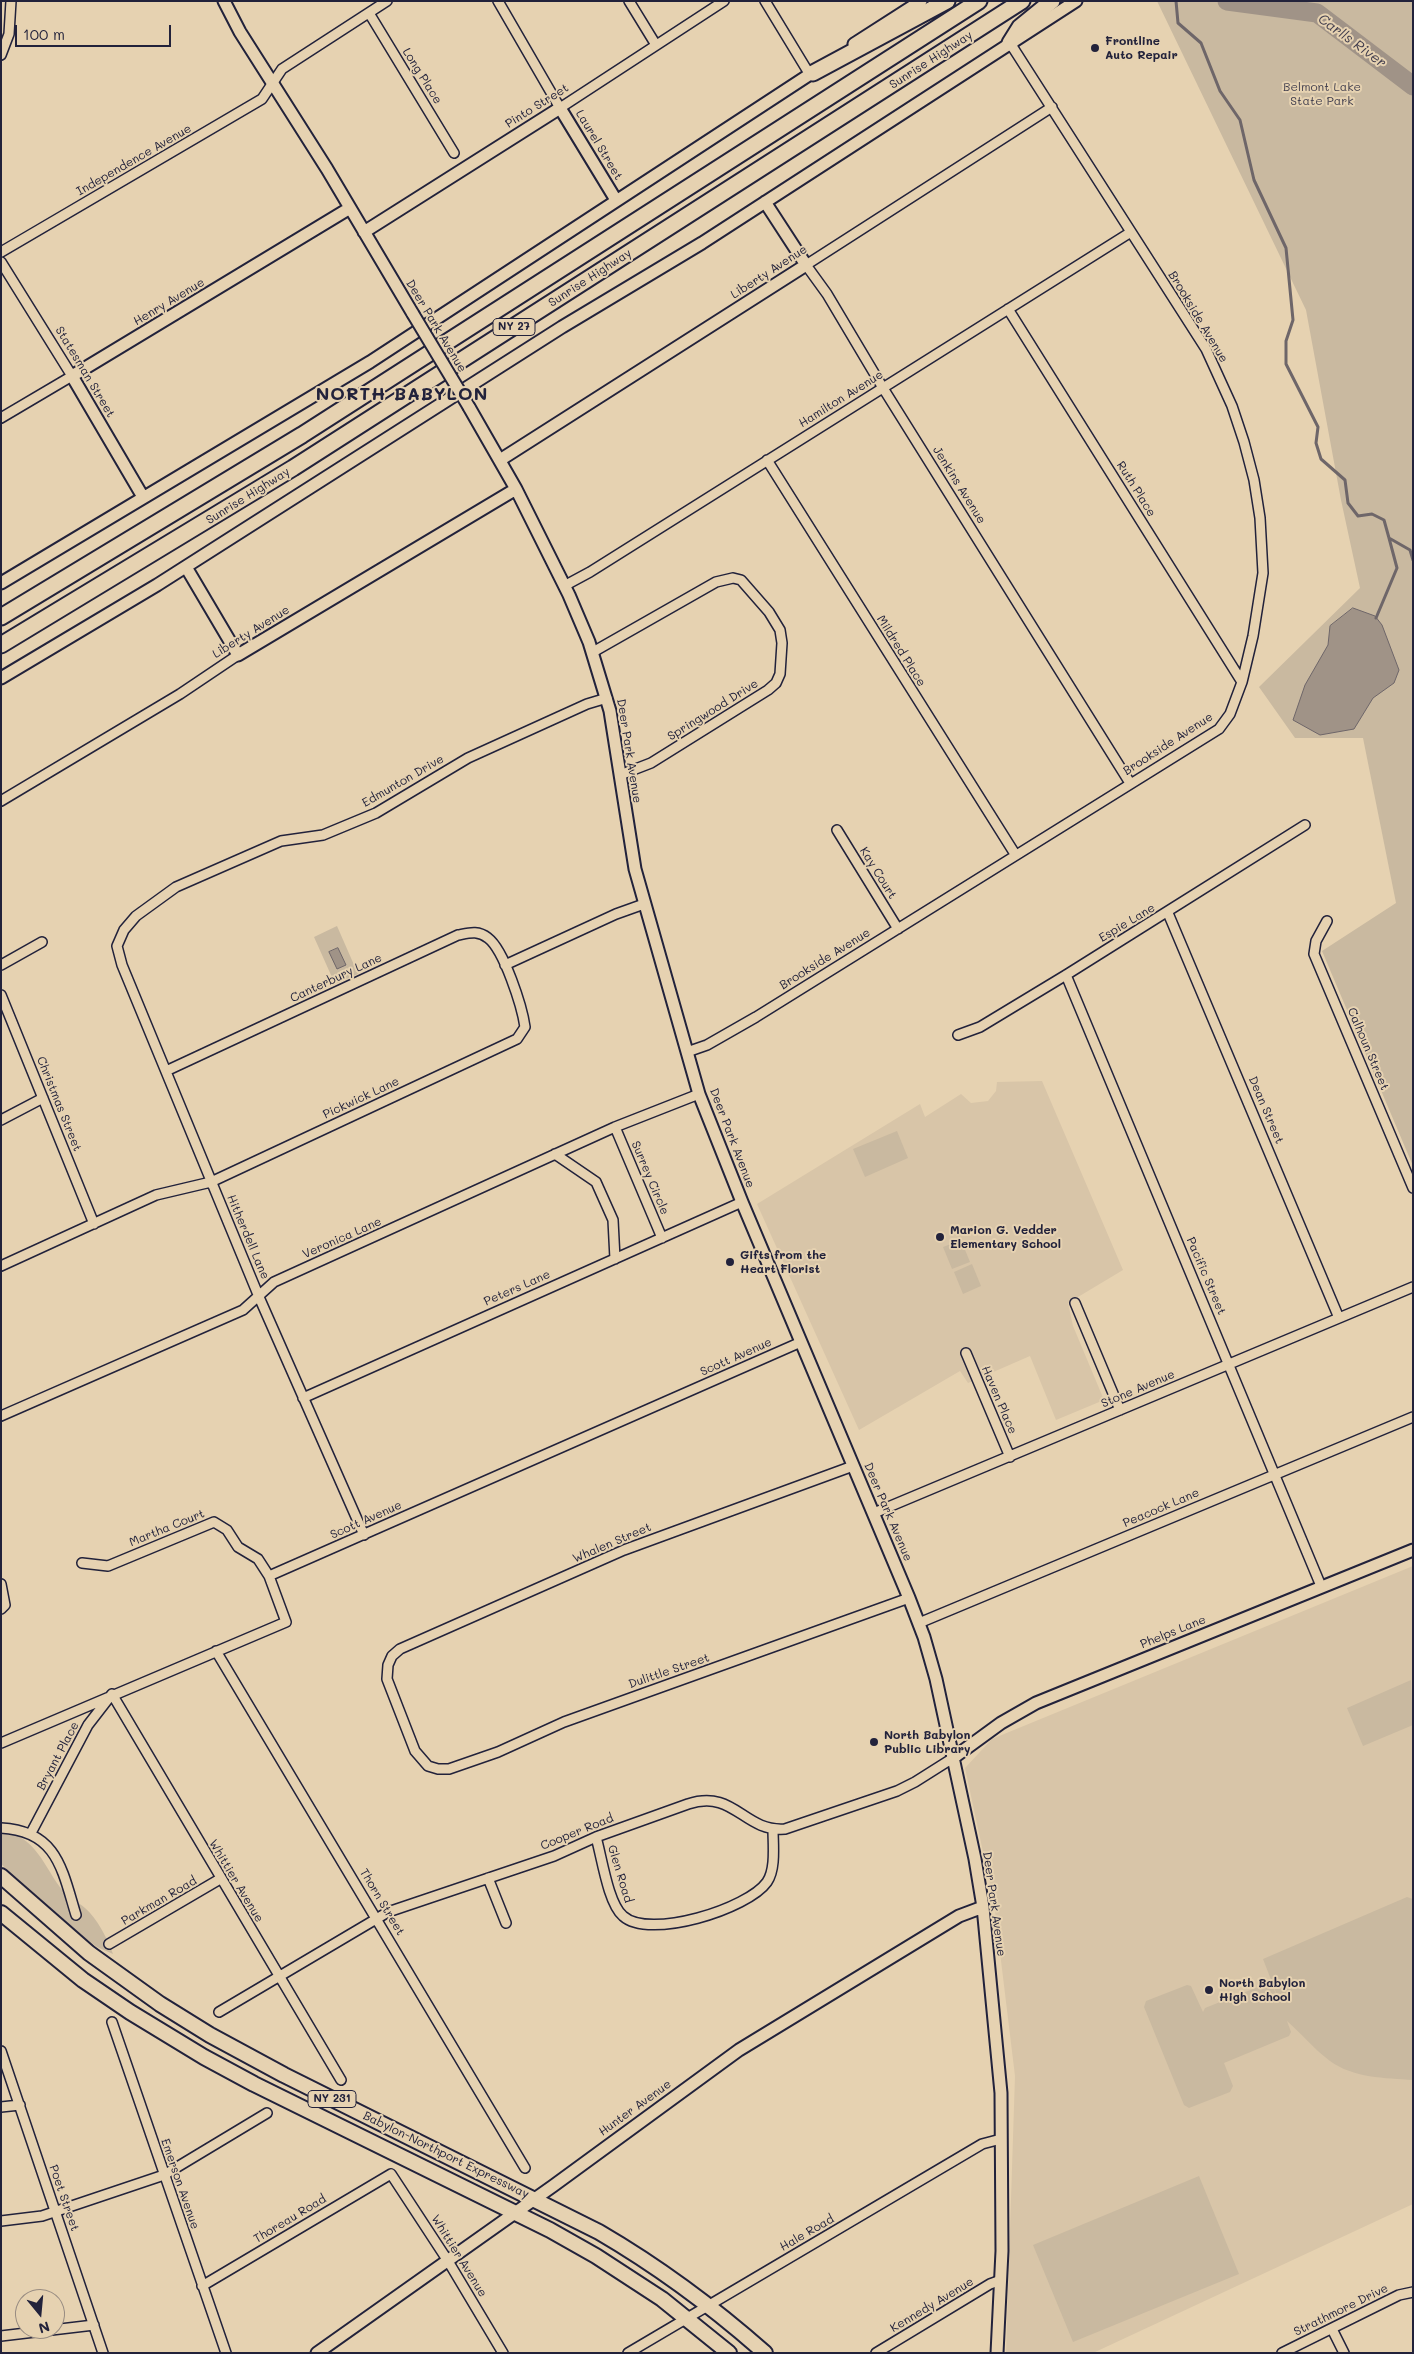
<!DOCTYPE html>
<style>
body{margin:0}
#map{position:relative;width:1414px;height:2354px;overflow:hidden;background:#e6d2b1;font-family:Mali,sans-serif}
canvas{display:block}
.frame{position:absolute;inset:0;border:2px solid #22223b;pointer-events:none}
.north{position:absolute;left:15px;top:2289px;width:50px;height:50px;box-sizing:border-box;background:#e6d2b1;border:1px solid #988c82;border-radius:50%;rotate:163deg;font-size:14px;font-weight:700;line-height:20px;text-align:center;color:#22223b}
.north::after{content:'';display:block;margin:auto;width:18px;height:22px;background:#22223b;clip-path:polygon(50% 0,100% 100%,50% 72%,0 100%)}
.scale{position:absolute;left:15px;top:25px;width:156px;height:22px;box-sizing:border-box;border:2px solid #22223b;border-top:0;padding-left:6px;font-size:15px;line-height:18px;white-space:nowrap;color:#22223b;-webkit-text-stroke:4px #e6d2b1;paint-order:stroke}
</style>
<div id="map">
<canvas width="1414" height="2354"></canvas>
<div class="frame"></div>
<div class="north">N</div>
<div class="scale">100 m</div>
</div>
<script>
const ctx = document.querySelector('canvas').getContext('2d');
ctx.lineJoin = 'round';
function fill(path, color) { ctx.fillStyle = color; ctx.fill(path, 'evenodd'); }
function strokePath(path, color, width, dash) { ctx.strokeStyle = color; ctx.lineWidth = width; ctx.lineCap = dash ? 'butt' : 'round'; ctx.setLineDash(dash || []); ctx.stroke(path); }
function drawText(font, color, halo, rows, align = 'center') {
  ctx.font = font + ' Mali,sans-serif'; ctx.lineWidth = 4; ctx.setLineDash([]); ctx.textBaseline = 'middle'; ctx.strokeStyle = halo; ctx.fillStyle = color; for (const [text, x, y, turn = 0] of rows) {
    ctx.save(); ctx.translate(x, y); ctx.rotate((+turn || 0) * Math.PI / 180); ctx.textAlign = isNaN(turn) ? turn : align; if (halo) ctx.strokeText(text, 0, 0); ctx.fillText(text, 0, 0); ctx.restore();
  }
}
const built = new Path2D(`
 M 1042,1081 L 1123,1270 L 1068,1303 L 1073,1326 L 1104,1400 L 1056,1420 L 1030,1356 L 968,1383 L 960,1371 L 859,1430 L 757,1204 L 920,1104 L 925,1117 L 961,1094 L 971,1103 L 988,1101 L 996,1091 L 997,1082 Z
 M 1413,1566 L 1413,2204 L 1093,2353 L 1006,2353 L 1015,2076 L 994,1903 L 965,1768 L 992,1739 Z`);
const green = new Path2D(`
 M 1157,1 L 1413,1 L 1413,1166 L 1322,951 L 1396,903 L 1363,738 L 1295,738 L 1259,687 L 1360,588 L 1341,500 L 1306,310 Z
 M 337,926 L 358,974 L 335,984 L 314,937 Z
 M 897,1131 L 908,1158 L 865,1177 L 853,1149 Z
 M 961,1240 L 970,1262 L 952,1269 L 943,1247 Z
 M 972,1264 L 981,1286 L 963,1294 L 954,1272 Z
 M 1411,1680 L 1413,1725 L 1363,1746 L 1347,1708 Z
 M 1,1832 C 36,1834 44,1868 63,1891 C 69,1898 78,1902 85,1908 C 97,1918 107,1938 113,1954 L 97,1947 L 85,1938 L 1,1864 Z
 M 1407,1897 L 1413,1899 L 1413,2080 C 1385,2078 1353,2078 1330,2061 C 1314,2049 1301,2033 1287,2021 L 1291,2032 L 1289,2036 L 1224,2063 L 1233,2086 L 1230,2092 L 1189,2108 L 1184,2105 L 1144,2007 L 1146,2001 L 1187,1985 L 1191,1986 L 1203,2012 L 1205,2008 L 1268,1983 L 1272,1985 L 1280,2003 L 1263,1959 Z
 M 1199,2176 L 1239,2274 L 1073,2342 L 1033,2245 Z`);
const water = new Path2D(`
 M 1353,608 L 1375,616 L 1382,625 L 1399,670 L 1394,683 L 1373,698 L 1354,729 L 1320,735 L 1293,720 L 1305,685 L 1328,645 L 1330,626 Z
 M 338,948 L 346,965 L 337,969 L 329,952 Z`);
const stream = new Path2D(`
 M 1176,1 L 1178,23 L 1201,43 L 1220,91 L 1240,120 L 1254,180 L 1286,248 L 1293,320 L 1286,341 L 1286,364 L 1318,427 L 1316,443 L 1321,459 L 1345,480 L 1348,503 L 1358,516 L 1372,514 L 1384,520 L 1389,538 L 1410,550 L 1413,560
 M 1376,618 L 1397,568 L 1389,538`);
const river = new Path2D(`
 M 1227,1 L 1317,13 L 1413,86`);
const street = new Path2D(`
 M 498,1 L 560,108 L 724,1
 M 629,1 L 656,45
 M 765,1 L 810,75
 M 369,13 L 454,153
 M 1,55 L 9,34 L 11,1
 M 1052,107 L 806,265 L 827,294 L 883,388 L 1130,783
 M 1,252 L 262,99 L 282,69 L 387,1
 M 1,262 L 72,376 L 1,418
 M 1008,309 L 1242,682
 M 767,460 L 1015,854
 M 564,586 L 590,572 L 1131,232
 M 593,652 L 716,582 L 733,578 L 741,580 L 769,612 L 780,630 L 782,643 L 780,674 L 776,683 L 768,690 L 651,763 L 620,775
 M 1,801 L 180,694 L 238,655
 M 837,830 L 898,929
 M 1168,913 L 1339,1318
 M 1327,921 L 1316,941 L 1314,954 L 1413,1188
 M 1,965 L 42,942
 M 505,965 L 616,914 L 644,904
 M 1066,975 L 1321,1586
 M 1,995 L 94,1224
 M 958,1035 L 980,1027 L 1066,975 L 1305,825
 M 687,1052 L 707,1045 L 756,1017 L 1219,729 L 1230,714 L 1242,682 L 1253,636 L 1263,573 L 1260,518 L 1254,480 L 1244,442 L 1232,406 L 1206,349 L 1010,43
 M 1,1120 L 43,1098
 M 615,1127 L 662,1238
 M 555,1154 L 596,1182 L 613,1220 L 615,1259
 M 1,1266 L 156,1195 L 211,1182 L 517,1039 L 525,1027 C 522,1006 504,950 488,938 C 478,930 469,933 458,935 L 166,1071
 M 1075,1303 L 1120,1410
 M 966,1353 L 1010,1457
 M 303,1398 L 742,1202
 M 1,1416 L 243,1310 L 274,1282 L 615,1127 L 699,1094
 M 853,1466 L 624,1550 L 400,1649 L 392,1656 L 388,1665 L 387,1679 L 415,1751 L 428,1766 L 438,1769 L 449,1769 L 498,1752 L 564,1722 L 909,1598
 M 874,1513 L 1413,1287
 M 364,1535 L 259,1297 L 122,965 L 117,946 L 124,930 L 136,916 L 176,887 L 281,841 L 323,835 L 376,813 L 468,758 L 587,704 L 607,698
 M 269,1576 L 801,1342
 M 1,1584 L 5,1605 L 1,1609
 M 919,1623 L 1413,1417
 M 216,1651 L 525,2168
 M 1,1743 L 286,1622 L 269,1576 L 258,1559 L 238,1547 L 227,1530 L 214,1522 L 108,1566 L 82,1563
 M 1,1828 C 57,1831 62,1869 76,1915
 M 31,1833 L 88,1725 L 112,1694 L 341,2080
 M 596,1837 C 602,1858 608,1903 623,1916 C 649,1940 748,1909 767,1882 C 776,1869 773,1845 773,1829
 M 488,1878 L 506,1923
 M 109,1944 L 220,1879
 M 219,2012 L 388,1912 L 554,1856 L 596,1837 L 688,1804 C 735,1789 743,1832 785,1829 L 897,1791 L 915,1782 L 953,1758
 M 112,2022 L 226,2353
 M 1,2051 L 103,2353
 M 1,2107 L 20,2105
 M 1,2221 L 42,2216 L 164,2175 L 267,2113
 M 202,2286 L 391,2174 L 448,2261 L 503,2353
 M 1332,2329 L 1344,2353
 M 1,2336 L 94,2325
 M 628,2353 L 982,2144 L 1001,2139
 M 876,2353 L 990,2284 L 1001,2280
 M 1282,2353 L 1399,2295 L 1413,2292`);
const secondary = new Path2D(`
 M 224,1 L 240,32 L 327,169 L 413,314
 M 854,44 L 921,1
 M 364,232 L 560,108 L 616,200
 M 469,407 L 516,489 L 569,595 L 589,642 L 610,711 L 635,869 L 699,1094 L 742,1202 L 909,1598 L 924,1637 L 936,1679 L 975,1859 L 983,1907 L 1001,2093 L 1002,2251 L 997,2353
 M 500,460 L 806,265 L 765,202
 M 143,497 L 72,376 L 350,208
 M 186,567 L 238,655 L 516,489
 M 1,583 L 370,362 L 818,69
 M 1,678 L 157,585 L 562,327 L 702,243 L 1076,1
 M 953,1758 L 1001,1723 L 1036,1703 L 1413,1550
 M 317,2353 L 553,2186 L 739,2050 L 959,1916 L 983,1907`);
const primary = new Path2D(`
 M 1,1876 L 89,1953 L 160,2004 L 210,2035 L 284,2075 L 599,2232 C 659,2267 713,2307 765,2353
 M 1,1913 L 83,1980 L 130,2012 L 204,2057 L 254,2084 L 550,2230 L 596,2256 L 662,2299 L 729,2353`);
const highway = new Path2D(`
 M 1010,43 L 1020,27 L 1052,1
 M 813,73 L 947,1
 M 1,617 L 302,435 L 979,1
 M 1,645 L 293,468 L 1022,1`);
const secondaryBridge = new Path2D(`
 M 413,314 L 469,407`);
const markers = [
 [1095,48,5,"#22223b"],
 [940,1237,5,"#22223b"],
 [730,1262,5,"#22223b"],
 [874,1742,5,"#22223b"],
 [1209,1990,5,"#22223b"]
];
const shields = [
 [514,327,42],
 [332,2099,48]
];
const shieldNames = [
 ["NY 27",514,327],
 ["NY 231",332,2099]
];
const poiNames = [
 ["Frontline",1105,41],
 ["Auto Repair",1105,55],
 ["Marion G. Vedder",950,1230],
 ["Elementary School",950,1244],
 ["Gifts from the",740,1255],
 ["Heart Florist",740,1269],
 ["North Babylon",884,1735],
 ["Public Library",884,1749],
 ["North Babylon",1219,1983],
 ["High School",1219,1997]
];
const streetNames = [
 ["Sunrise Highway",931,60,-33],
 ["Long Place",422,76,58],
 ["Pinto Street",537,106,-32],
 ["Laurel Street",599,145,59],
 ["Independence Avenue",134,160,-30],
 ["Liberty Avenue",769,272,-33],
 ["Sunrise Highway",590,278,-33],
 ["Henry Avenue",169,302,-31],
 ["Brookside Avenue",1198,317,59],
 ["Deer Park Avenue",436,326,59],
 ["Statesman Street",85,372,59],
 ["Hamilton Avenue",841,399,-32],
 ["Jenkins Avenue",959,485,58],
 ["Ruth Place",1136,489,58],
 ["Sunrise Highway",248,496,-32],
 ["Liberty Avenue",251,632,-32],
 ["Mildred Place",901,651,58],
 ["Springwood Drive",713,710,-32],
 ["Brookside Avenue",1168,744,-33],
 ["Deer Park Avenue",629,751,81],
 ["Edmunton Drive",403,781,-30],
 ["Kay Court",878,873,58],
 ["Espie Lane",1127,923,-31],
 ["Brookside Avenue",825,959,-32],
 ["Canterbury Lane",336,978,-25],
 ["Calhoun Street",1368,1049,67],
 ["Pickwick Lane",361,1098,-25],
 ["Christmas Street",59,1104,68],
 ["Dean Street",1266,1110,67],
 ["Deer Park Avenue",732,1138,69],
 ["Surrey Circle",650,1178,67],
 ["Hitherdell Lane",248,1237,67],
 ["Veronica Lane",342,1238,-24],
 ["Pacific Street",1206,1276,67],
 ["Peters Lane",517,1288,-24],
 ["Scott Avenue",736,1357,-24],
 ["Stone Avenue",1138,1389,-23],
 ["Haven Place",999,1400,67],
 ["Peacock Lane",1161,1508,-23],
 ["Deer Park Avenue",888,1512,67],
 ["Scott Avenue",366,1520,-24],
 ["Martha Court",167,1528,-22],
 ["Whalen Street",612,1543,-23],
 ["Phelps Lane",1173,1632,-22],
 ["Dulittle Street",669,1671,-19],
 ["Bryant Place",58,1756,-62],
 ["Cooper Road",577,1832,-22],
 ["Glen Road",620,1874,73],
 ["Whittier Avenue",236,1881,59],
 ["Parkman Road",159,1901,-30],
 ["Thorn Street",382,1902,59],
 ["Deer Park Avenue",994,1904,82],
 ["Hunter Avenue",635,2108,-36],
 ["Babylon-Northport Expressway",446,2155,26],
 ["Emerson Avenue",180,2184,71],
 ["Poet Street",64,2198,71],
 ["Thoreau Road",290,2219,-31],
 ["Hale Road",807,2233,-30],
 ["Whittier Avenue",459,2256,58],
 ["Kennedy Avenue",932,2305,-31],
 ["Strathmore Drive",1341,2310,-26]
];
const parkNames = [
 ["Belmont Lake",1322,87],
 ["State Park",1322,101]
];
const waterNames = [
 ["Carlls River",1352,41,36]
];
const districtNames = [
 ["NORTH BABYLON",402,394]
];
fill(built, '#d8c5a8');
fill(green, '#c9b9a0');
fill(water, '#a09387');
strokePath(water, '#6e6669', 1);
strokePath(stream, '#6e6669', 3);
strokePath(river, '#a09387', 19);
strokePath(street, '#22223b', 12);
strokePath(secondary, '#22223b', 15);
strokePath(primary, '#22223b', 18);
strokePath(highway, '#22223b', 19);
strokePath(street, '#e6d2b1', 9);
strokePath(secondary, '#e6d2b1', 11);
strokePath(primary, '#e6d2b1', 14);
strokePath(highway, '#e6d2b1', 15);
strokePath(secondaryBridge, '#22223b', 15, []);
strokePath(secondaryBridge, '#e6d2b1', 11);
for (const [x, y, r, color] of markers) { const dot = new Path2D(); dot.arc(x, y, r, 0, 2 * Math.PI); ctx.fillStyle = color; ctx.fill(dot); strokePath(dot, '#e6d2b1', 2); }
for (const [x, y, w] of shields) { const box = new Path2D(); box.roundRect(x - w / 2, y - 8.5, w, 17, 4); ctx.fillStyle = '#e6d2b1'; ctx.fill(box); strokePath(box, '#22223b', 1); }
drawText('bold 11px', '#22223b', null, shieldNames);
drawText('bold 12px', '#22223b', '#e6d2b1', poiNames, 'left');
drawText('12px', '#22223b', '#e6d2b1', streetNames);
drawText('12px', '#43404f', '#e6d2b1', parkNames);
drawText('italic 14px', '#423e4e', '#e6d2b1', waterNames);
ctx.letterSpacing = '1px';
drawText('bold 18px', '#22223b', '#e6d2b1', districtNames);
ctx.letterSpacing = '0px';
</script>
